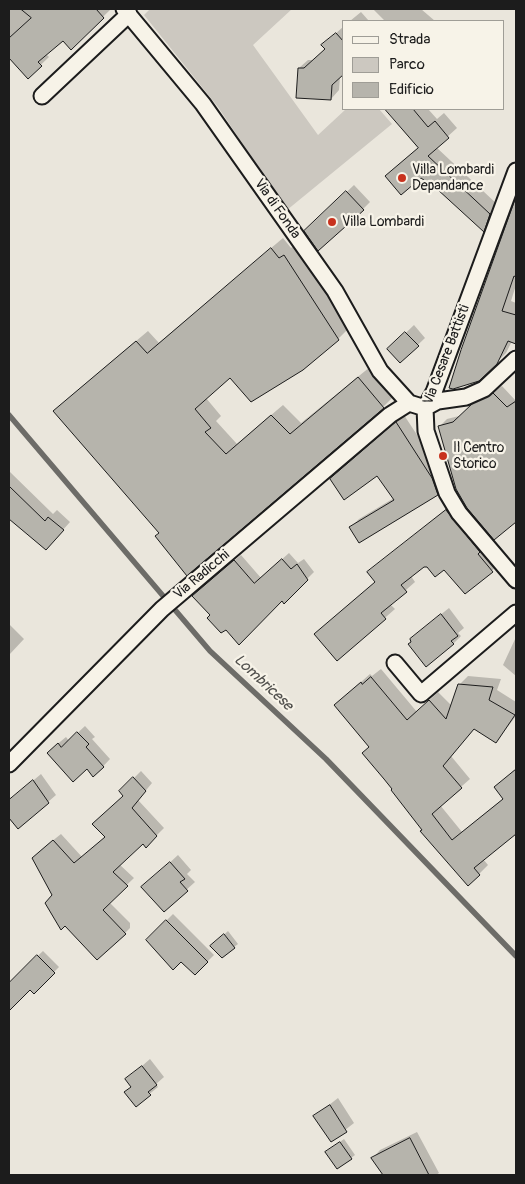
<!DOCTYPE html>
<style>
body{margin:0}
#map{position:relative;width:525px;height:1184px;overflow:hidden;background:#eae6dc;font-family:Pangolin,sans-serif}
canvas{display:block}
.frame{position:absolute;inset:0;border:10px solid #1c1c1c;pointer-events:none}
.legend{position:absolute;left:342px;top:20px;width:162px;height:90px;box-sizing:border-box;background:#f7f3e8;border:1px solid #9f9d96;margin:0;padding:6px 9px;list-style:none;font-size:15px;color:#1c1c1c}
.legend li{display:flex;align-items:center;gap:10px;height:25px}
.legend b{width:25px;border:1px solid #9f9d96}
</style>
<div id="map">
<canvas width="525" height="1184"></canvas>
<div class="frame"></div>
<ul class="legend">
<li><b style="height:6px;background:#f7f3e8"></b>Strada</li>
<li><b style="height:14px;background:#ccc8c0"></b>Parco</li>
<li><b style="height:14px;background:#b6b4ac"></b>Edificio</li>
</ul>
</div>
<script>
const ctx = document.querySelector('canvas').getContext('2d');
ctx.lineJoin = 'round';
function fill(path, color) { ctx.fillStyle = color; ctx.fill(path, 'evenodd'); }
function strokePath(path, color, width, dash) { ctx.strokeStyle = color; ctx.lineWidth = width; ctx.lineCap = dash ? 'butt' : 'round'; ctx.setLineDash(dash || []); ctx.stroke(path); }
function drawText(font, color, halo, rows, align = 'center') {
  ctx.font = font + ' Pangolin,sans-serif'; ctx.lineWidth = 4.5; ctx.setLineDash([]); ctx.textBaseline = 'middle'; ctx.strokeStyle = halo; ctx.fillStyle = color; for (const [text, x, y, turn = 0] of rows) {
    ctx.save(); ctx.translate(x, y); ctx.rotate((+turn || 0) * Math.PI / 180); ctx.textAlign = isNaN(turn) ? turn : align; if (halo) ctx.strokeText(text, 0, 0); ctx.fillText(text, 0, 0); ctx.restore();
  }
}
const green = new Path2D(`
 M 150,9 L 292,9 L 253,45 L 318,135 L 346,109 L 379,109 L 392,124 L 287,210 L 218,107 L 144,15 Z`);
const shadow = new Path2D(`
 M 9,9 L 111,9 L 71,48 L 63,39 L 46,54 L 49,57 L 28,77 L 9,56 Z
 M 373,9 L 421,9 L 435,21 L 385,21 Z
 M 361,12 L 369,21 L 350,21 Z
 M 344,26 L 344,72 L 340,76 L 339,90 L 331,99 L 299,68 L 308,60 L 314,60 L 326,49 L 323,45 Z
 M 386,109 L 428,109 L 437,119 L 444,113 L 457,128 L 436,147 L 498,205 L 492,222 L 483,230 L 438,188 L 421,177 L 386,176 L 419,147 Z
 M 354,185 L 370,202 L 363,209 L 306,231 Z
 M 516,202 L 516,285 L 511,301 L 516,303 L 516,342 L 512,341 L 506,353 L 496,363 L 451,387 Z
 M 283,238 L 291,248 L 295,245 L 349,328 L 338,339 L 230,377 L 206,398 L 221,416 L 216,421 L 237,444 L 283,405 L 301,423 L 370,367 L 394,396 L 383,407 L 161,532 L 66,400 L 148,331 L 159,343 Z
 M 414,325 L 425,338 L 400,362 L 389,349 Z
 M 502,386 L 516,401 L 516,521 L 495,538 L 457,489 L 439,427 L 447,419 L 463,415 L 482,397 Z
 M 404,415 L 440,470 L 445,485 L 437,494 L 351,527 L 359,519 L 394,498 L 378,474 L 331,479 Z
 M 9,471 L 53,514 L 57,510 L 70,522 L 53,541 L 21,529 L 9,517 Z
 M 456,501 L 502,562 L 465,593 L 444,568 L 424,566 L 411,576 L 415,582 L 390,604 L 395,609 L 337,660 L 376,581 L 369,572 Z
 M 289,553 L 298,563 L 304,559 L 314,572 L 284,602 L 282,599 L 212,615 L 200,589 L 241,555 L 261,578 Z
 M 449,608 L 464,628 L 458,633 L 461,636 L 454,643 L 426,665 L 419,632 Z
 M 9,624 L 24,639 L 9,655 Z
 M 516,637 L 516,676 L 503,665 Z
 M 381,669 L 417,712 L 438,692 L 452,706 L 459,685 L 468,676 L 501,679 L 497,690 L 516,702 L 516,716 L 496,742 L 475,728 L 451,756 L 470,779 L 440,805 L 462,832 L 504,798 L 505,778 L 516,769 L 516,833 L 483,859 L 488,865 L 479,874 L 424,830 L 394,789 L 370,746 L 335,705 L 370,674 L 372,676 Z
 M 85,726 L 95,737 L 92,739 L 110,759 L 94,776 L 87,767 L 55,746 L 66,737 L 69,741 Z
 M 141,771 L 152,783 L 138,800 L 164,828 L 146,846 L 143,842 L 119,864 L 134,878 L 109,902 L 130,923 L 130,928 L 122,936 L 41,850 L 61,834 L 82,857 L 106,837 L 125,796 L 121,791 Z
 M 41,774 L 56,795 L 18,828 L 9,819 L 9,801 Z
 M 178,855 L 191,870 L 187,874 L 195,882 L 164,910 L 151,880 Z
 M 173,914 L 214,955 L 195,974 L 181,960 L 147,940 Z
 M 228,931 L 238,944 L 222,956 L 212,946 Z
 M 43,951 L 59,967 L 34,992 L 30,988 L 9,1009 L 9,983 Z
 M 150,1059 L 164,1077 L 156,1084 L 158,1087 L 136,1105 L 132,1086 L 127,1079 Z
 M 338,1098 L 354,1123 L 331,1141 L 315,1116 Z
 M 417,1132 L 439,1173 L 436,1175 L 385,1175 L 373,1158 L 380,1150 Z
 M 344,1139 L 355,1155 L 351,1158 L 326,1152 Z`);
const stream = new Path2D(`
 M 9,415 L 210,651 L 326,759 L 516,956`);
const building = new Path2D(`
 M 21,9 L 96,9 L 104,18 L 71,50 L 63,41 L 38,62 L 42,66 L 28,79 L 9,58 L 9,38 L 31,18 Z
 M 336,33 L 344,42 L 344,74 L 332,85 L 331,100 L 296,98 L 298,68 L 304,68 L 325,49 L 321,45 Z
 M 385,109 L 413,109 L 428,127 L 435,121 L 449,138 L 428,156 L 490,214 L 484,232 L 437,189 L 421,178 L 401,195 L 385,176 L 418,148 Z
 M 346,191 L 364,210 L 318,251 L 304,231 Z
 M 516,197 L 516,277 L 514,276 L 502,311 L 516,315 L 516,344 L 508,341 L 497,364 L 479,381 L 453,389 L 449,388 L 461,350 Z
 M 271,248 L 279,258 L 284,255 L 339,340 L 303,370 L 251,402 L 230,378 L 195,409 L 211,428 L 205,432 L 226,454 L 271,415 L 290,434 L 358,377 L 384,408 L 187,576 L 155,536 L 159,533 L 53,411 L 136,341 L 147,353 Z
 M 405,332 L 419,346 L 400,363 L 387,349 Z
 M 493,393 L 507,407 L 516,401 L 516,522 L 494,540 L 467,508 L 456,489 L 438,426 L 453,422 L 472,404 Z
 M 396,422 L 432,478 L 438,495 L 359,543 L 349,527 L 394,500 L 377,476 L 344,500 L 330,479 Z
 M 9,486 L 45,521 L 48,517 L 64,530 L 46,550 L 9,519 Z
 M 446,510 L 480,552 L 478,554 L 493,572 L 465,594 L 444,570 L 435,577 L 427,567 L 424,567 L 401,585 L 407,592 L 381,613 L 386,619 L 337,661 L 314,634 L 375,582 L 367,572 Z
 M 282,559 L 291,569 L 297,564 L 308,580 L 284,604 L 282,601 L 239,645 L 226,630 L 221,633 L 207,618 L 210,615 L 192,596 L 234,560 L 254,583 Z
 M 441,614 L 458,636 L 451,641 L 454,644 L 426,667 L 408,644 L 411,642 L 410,639 Z
 M 371,677 L 407,720 L 429,700 L 446,719 L 458,684 L 493,687 L 489,700 L 515,715 L 496,743 L 474,729 L 443,766 L 462,788 L 432,814 L 452,840 L 503,799 L 494,787 L 516,769 L 516,834 L 474,868 L 480,875 L 468,886 L 420,831 L 422,830 L 391,790 L 392,789 L 384,779 L 362,753 L 369,747 L 334,705 L 361,682 L 362,684 Z
 M 77,732 L 89,744 L 86,747 L 104,767 L 93,777 L 87,769 L 73,782 L 47,753 L 58,743 L 61,747 Z
 M 133,777 L 146,791 L 132,808 L 157,836 L 146,848 L 143,844 L 113,872 L 128,886 L 103,910 L 126,934 L 97,960 L 65,926 L 61,930 L 45,903 L 52,895 L 32,858 L 53,840 L 74,863 L 105,837 L 92,824 L 123,796 L 119,791 Z
 M 33,780 L 49,803 L 18,829 L 9,818 L 9,800 Z
 M 170,862 L 185,879 L 180,882 L 188,891 L 164,912 L 141,887 Z
 M 166,920 L 208,962 L 195,975 L 181,962 L 173,970 L 146,940 Z
 M 224,934 L 235,948 L 222,958 L 210,946 Z
 M 37,955 L 55,973 L 34,994 L 30,990 L 9,1011 L 9,983 Z
 M 142,1066 L 157,1085 L 148,1092 L 151,1095 L 136,1107 L 124,1092 L 131,1087 L 125,1079 Z
 M 330,1105 L 347,1132 L 331,1142 L 313,1116 Z
 M 410,1138 L 429,1175 L 383,1175 L 371,1158 Z
 M 340,1142 L 352,1159 L 337,1169 L 325,1152 Z`);
const street = new Path2D(`
 M 124,9 L 203,104 L 335,291 L 380,371 L 409,403 L 425,408
 M 42,96 L 129,14
 M 516,171 L 434,392 L 425,408 L 426,431 L 447,493 L 459,513 L 516,580
 M 425,408 L 438,401 L 466,397 L 484,389 L 516,359
 M 395,663 L 421,694 L 516,613
 M 9,764 L 162,609 L 390,415 L 409,403`);
const markers = [
 [402,178,5,"#c8321e"],
 [332,222,5,"#c8321e"],
 [443,456,5,"#c8321e"]
];
const poiNames = [
 ["Villa Lombardi",412,170],
 ["Depandance",412,186],
 ["Villa Lombardi",342,222],
 ["Il Centro",453,448],
 ["Storico",453,464]
];
const streetNames = [
 ["Via di Fonda",277,209,55],
 ["Via Cesare Battisti",447,355,-69],
 ["Via Radicchi",202,575,-40]
];
const waterNames = [
 ["Lombricese",263,683,43]
];
fill(green, '#ccc8c0');
fill(shadow, '#0003');
strokePath(stream, '#6d6c68', 5.5);
fill(building, '#b6b4ac');
strokePath(building, '#1c1c1c', 1);
strokePath(street, '#1c1c1c', 19);
strokePath(street, '#f7f3e8', 15);
for (const [x, y, r, color] of markers) { const dot = new Path2D(); dot.arc(x, y, r, 0, 2 * Math.PI); ctx.fillStyle = color; ctx.fill(dot); strokePath(dot, '#f7f3e8', 2); }
drawText('14px', '#1c1c1c', '#f7f3e8', poiNames, 'left');
drawText('14px', '#1c1c1c', '#f7f3e8', streetNames);
drawText('italic 15px', '#52514e', '#f7f3e8', waterNames);
</script>
